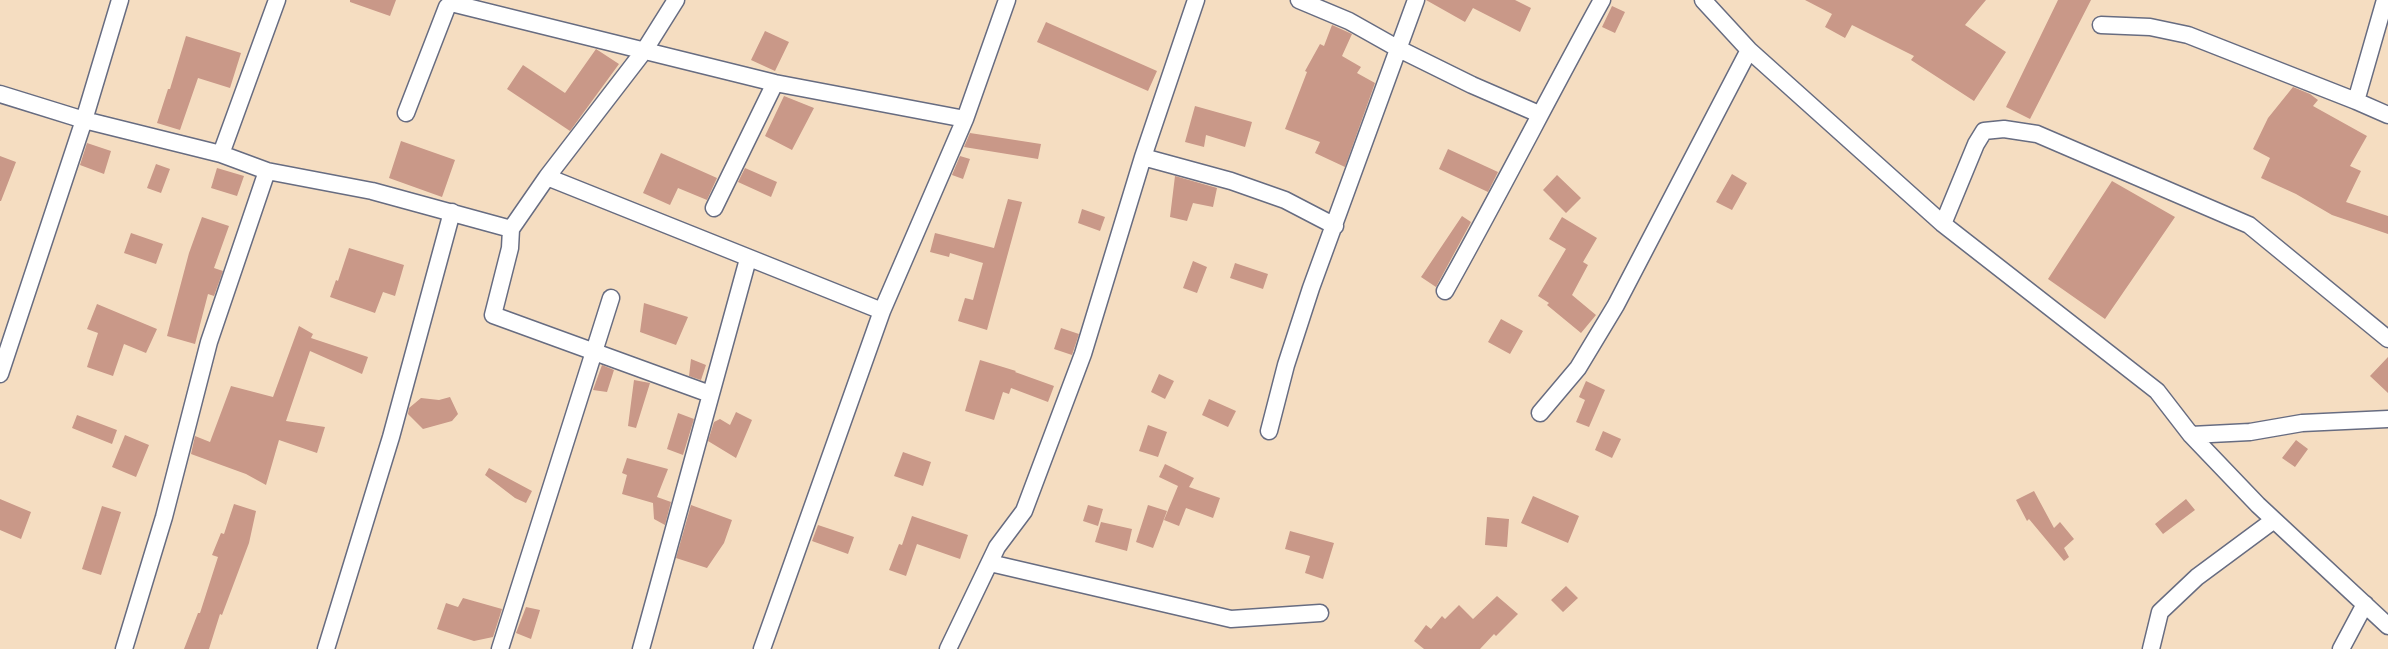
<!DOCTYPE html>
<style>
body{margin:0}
canvas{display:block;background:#f5ddc1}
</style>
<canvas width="2388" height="649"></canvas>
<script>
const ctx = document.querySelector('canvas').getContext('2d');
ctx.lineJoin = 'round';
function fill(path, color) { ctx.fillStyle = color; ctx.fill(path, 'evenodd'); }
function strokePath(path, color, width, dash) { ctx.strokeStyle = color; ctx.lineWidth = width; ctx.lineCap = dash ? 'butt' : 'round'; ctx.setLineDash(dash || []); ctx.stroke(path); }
const building = new Path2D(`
 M 350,0 L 396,0 L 390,16 L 350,2 Z
 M 1426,0 L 1515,0 L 1531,8 L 1520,32 L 1473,8 L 1465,22 Z
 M 1805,0 L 1986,0 L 1965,25 L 2006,52 L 1974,101 L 1911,60 L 1914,56 L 1852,25 L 1845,38 L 1825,27 L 1832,14 Z
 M 2058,0 L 2091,0 L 2030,119 L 2006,107 Z
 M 1612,6 L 1625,12 L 1615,33 L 1602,27 Z
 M 1046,22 L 1157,71 L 1148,91 L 1037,42 Z
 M 1332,25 L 1352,34 L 1342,56 L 1361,67 L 1357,73 L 1375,83 L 1345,167 L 1315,153 L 1320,142 L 1285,129 L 1307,72 L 1305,71 L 1320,44 L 1324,46 Z
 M 765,31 L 789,42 L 775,71 L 751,60 Z
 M 186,36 L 241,53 L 230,88 L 198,78 L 180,130 L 157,123 L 168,89 L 170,89 Z
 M 596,49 L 619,64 L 570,131 L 507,89 L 523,65 L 565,93 Z
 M 2293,87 L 2310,94 L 2318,100 L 2313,106 L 2367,136 L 2350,166 L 2361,171 L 2346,202 L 2388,216 L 2388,234 L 2332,215 L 2296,194 L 2261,178 L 2270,158 L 2253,149 L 2268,118 Z
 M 784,96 L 814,108 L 792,150 L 765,136 Z
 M 1195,106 L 1252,122 L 1245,147 L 1206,135 L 1204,147 L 1185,142 Z
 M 970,133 L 1041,144 L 1038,159 L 964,147 Z
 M 401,141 L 455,160 L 442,197 L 389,178 Z
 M 87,143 L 111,151 L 104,174 L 80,165 Z
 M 1448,149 L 1498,172 L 1488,192 L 1439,169 Z
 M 661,153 L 717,178 L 707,200 L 678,188 L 670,205 L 643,193 Z
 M 0,156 L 16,162 L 1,201 L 0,201 Z
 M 960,156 L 970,159 L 963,179 L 952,175 Z
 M 156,164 L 170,169 L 161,193 L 147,188 Z
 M 217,168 L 244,176 L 237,196 L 211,188 Z
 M 745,168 L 777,182 L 771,197 L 738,182 Z
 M 1732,174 L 1747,183 L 1732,210 L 1716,202 Z
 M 1557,175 L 1581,198 L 1566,213 L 1543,190 Z
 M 1175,176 L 1217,188 L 1213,207 L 1193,203 L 1187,221 L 1170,217 Z
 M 2112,181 L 2175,217 L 2105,319 L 2048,279 Z
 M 1008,199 L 1022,202 L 987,330 L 958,321 L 965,298 L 973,300 L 983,263 L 950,253 L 949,257 L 930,252 L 935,233 L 994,248 Z
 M 1082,209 L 1105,217 L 1100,231 L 1078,223 Z
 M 1462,216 L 1471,222 L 1436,287 L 1421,277 Z
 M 202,217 L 229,226 L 214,268 L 223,271 L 214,296 L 208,294 L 195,344 L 167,336 L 189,253 Z
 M 1562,217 L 1597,238 L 1583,262 L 1588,265 L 1572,295 L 1596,315 L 1581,333 L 1547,305 L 1549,303 L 1538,296 L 1566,249 L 1549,239 Z
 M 131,233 L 163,244 L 156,264 L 124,253 Z
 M 349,248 L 404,265 L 395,296 L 383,292 L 375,313 L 330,297 L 336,280 L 338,281 Z
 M 1193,261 L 1207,267 L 1197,293 L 1183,288 Z
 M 1235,263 L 1268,274 L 1263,289 L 1230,278 Z
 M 644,303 L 688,317 L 676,345 L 640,332 Z
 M 97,304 L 157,329 L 146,353 L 124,344 L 113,376 L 87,367 L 98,333 L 87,329 Z
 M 1501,319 L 1523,331 L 1510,354 L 1488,342 Z
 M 299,326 L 313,334 L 311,338 L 368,357 L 362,374 L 310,351 L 286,421 L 325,427 L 317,453 L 279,440 L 266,485 L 246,474 L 191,454 L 195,436 L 210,442 L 231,386 L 273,397 Z
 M 1061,328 L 1079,334 L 1072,355 L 1054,349 Z
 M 2388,357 L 2388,393 L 2370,376 Z
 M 691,359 L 706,365 L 701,380 L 689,376 Z
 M 980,360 L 1016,371 L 1015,372 L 1054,386 L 1048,402 L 1011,388 L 1009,394 L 1003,392 L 994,420 L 965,411 Z
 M 602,365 L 614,370 L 607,392 L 593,390 Z
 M 1159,374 L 1174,381 L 1165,399 L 1151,392 Z
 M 634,380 L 650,383 L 636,428 L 628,426 Z
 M 1586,381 L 1605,390 L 1589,427 L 1576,422 L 1585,400 L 1579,397 Z
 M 450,397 L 458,414 L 452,421 L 423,429 L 408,414 L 409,408 L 421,398 L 439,400 Z
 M 1209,399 L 1236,411 L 1228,427 L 1202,415 Z
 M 736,412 L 752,420 L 736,458 L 708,441 L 714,422 L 720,419 L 730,425 Z
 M 678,413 L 694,419 L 683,455 L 667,449 Z
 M 77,415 L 117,430 L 112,444 L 72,428 Z
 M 1148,425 L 1167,432 L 1158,457 L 1139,451 Z
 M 1603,431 L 1621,439 L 1612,458 L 1595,450 Z
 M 125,435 L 149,445 L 136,477 L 112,467 Z
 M 2296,440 L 2308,449 L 2295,467 L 2282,458 Z
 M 903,452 L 931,462 L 923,486 L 894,476 Z
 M 627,458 L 668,469 L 657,497 L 671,502 L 665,525 L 654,519 L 653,503 L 622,494 L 627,475 L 622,473 Z
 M 1165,464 L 1194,478 L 1189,487 L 1220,498 L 1213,518 L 1186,508 L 1179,526 L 1164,520 L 1178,486 L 1159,477 Z
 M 489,468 L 532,491 L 526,503 L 515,498 L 485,475 Z
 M 2034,491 L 2054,528 L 2060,522 L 2074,539 L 2064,548 L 2069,557 L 2064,561 L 2029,519 L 2027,521 L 2016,500 Z
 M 1533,496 L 1579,516 L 1568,543 L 1521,523 Z
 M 0,499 L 31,512 L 21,539 L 0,530 Z
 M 2186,499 L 2195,510 L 2163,534 L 2155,524 Z
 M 234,504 L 256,511 L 249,543 L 222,615 L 220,614 L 209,649 L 184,649 L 198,613 L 200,613 L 218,557 L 212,555 L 221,533 L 224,534 Z
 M 691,505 L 732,520 L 724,543 L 707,568 L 676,558 Z
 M 1088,505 L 1103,509 L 1098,526 L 1083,521 Z
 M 1148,505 L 1167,511 L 1153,548 L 1136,542 Z
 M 102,506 L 121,512 L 101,575 L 82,569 Z
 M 912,516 L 968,535 L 960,559 L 917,544 L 906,576 L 889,570 L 899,544 L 902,545 Z
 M 1487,517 L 1509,519 L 1507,547 L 1485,545 Z
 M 1101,522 L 1132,529 L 1127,551 L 1095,542 Z
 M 818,525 L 854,537 L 848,554 L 812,541 Z
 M 1290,531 L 1334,543 L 1323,579 L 1305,573 L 1310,556 L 1285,549 Z
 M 1566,586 L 1578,598 L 1563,612 L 1551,600 Z
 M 1497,596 L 1518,614 L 1496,636 L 1494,634 L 1480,649 L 1424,649 L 1414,641 L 1426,625 L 1431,629 L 1442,616 L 1445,619 L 1459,605 L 1473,619 Z
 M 463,598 L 502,609 L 493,637 L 474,641 L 437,629 L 446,603 L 458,607 Z
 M 526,607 L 540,610 L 531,639 L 516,633 Z`);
const street = new Path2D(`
 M 1196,0 L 1143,157 L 1231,181 L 1285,200 L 1335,226
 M 1299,0 L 1349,21 L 1397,48 L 1472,85 L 1539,114
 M 1703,0 L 1749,50 L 1943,224 L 2157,391 L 2191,435 L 2258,505 L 2388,626
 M 2385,0 L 2356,101 L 2388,115
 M 2101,25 L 2150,27 L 2188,35 L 2356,101
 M 0,94 L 84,120 L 221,154 L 267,171 L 372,191 L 511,229 L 547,177 L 644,51 L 676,0
 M 406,113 L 447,7 L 451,3 L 775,83 L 965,119
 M 221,154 L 277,0
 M 547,177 L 882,311
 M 714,208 L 775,83
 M 1943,224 L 1976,144 L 1984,131 L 2004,129 L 2037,134 L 2249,225 L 2388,339
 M 511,229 L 510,248 L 493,315 L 710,394
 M 1445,291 C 1499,195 1549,96 1602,0
 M 0,374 L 84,120 L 120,0
 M 1540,413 L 1578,368 L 1616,305 L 1749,50
 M 1269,431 L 1286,365 L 1311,288 L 1416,0
 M 2191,435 L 2250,432 L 2302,423 L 2388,419
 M 990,563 L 1231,619 L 1320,613
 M 124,649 L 164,517 L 209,342 L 267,171
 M 326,649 L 391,437 L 452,212
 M 500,649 L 611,298
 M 641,649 L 748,259
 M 762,649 L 882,311 L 965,119 L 1007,0
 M 948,649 L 997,547 L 1024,511 L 1083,354 L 1143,157
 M 2151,649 L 2160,612 L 2197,577 L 2274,520
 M 2341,649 L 2365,604`);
fill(building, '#c99888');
strokePath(street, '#676c81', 19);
strokePath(street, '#fff', 16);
</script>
